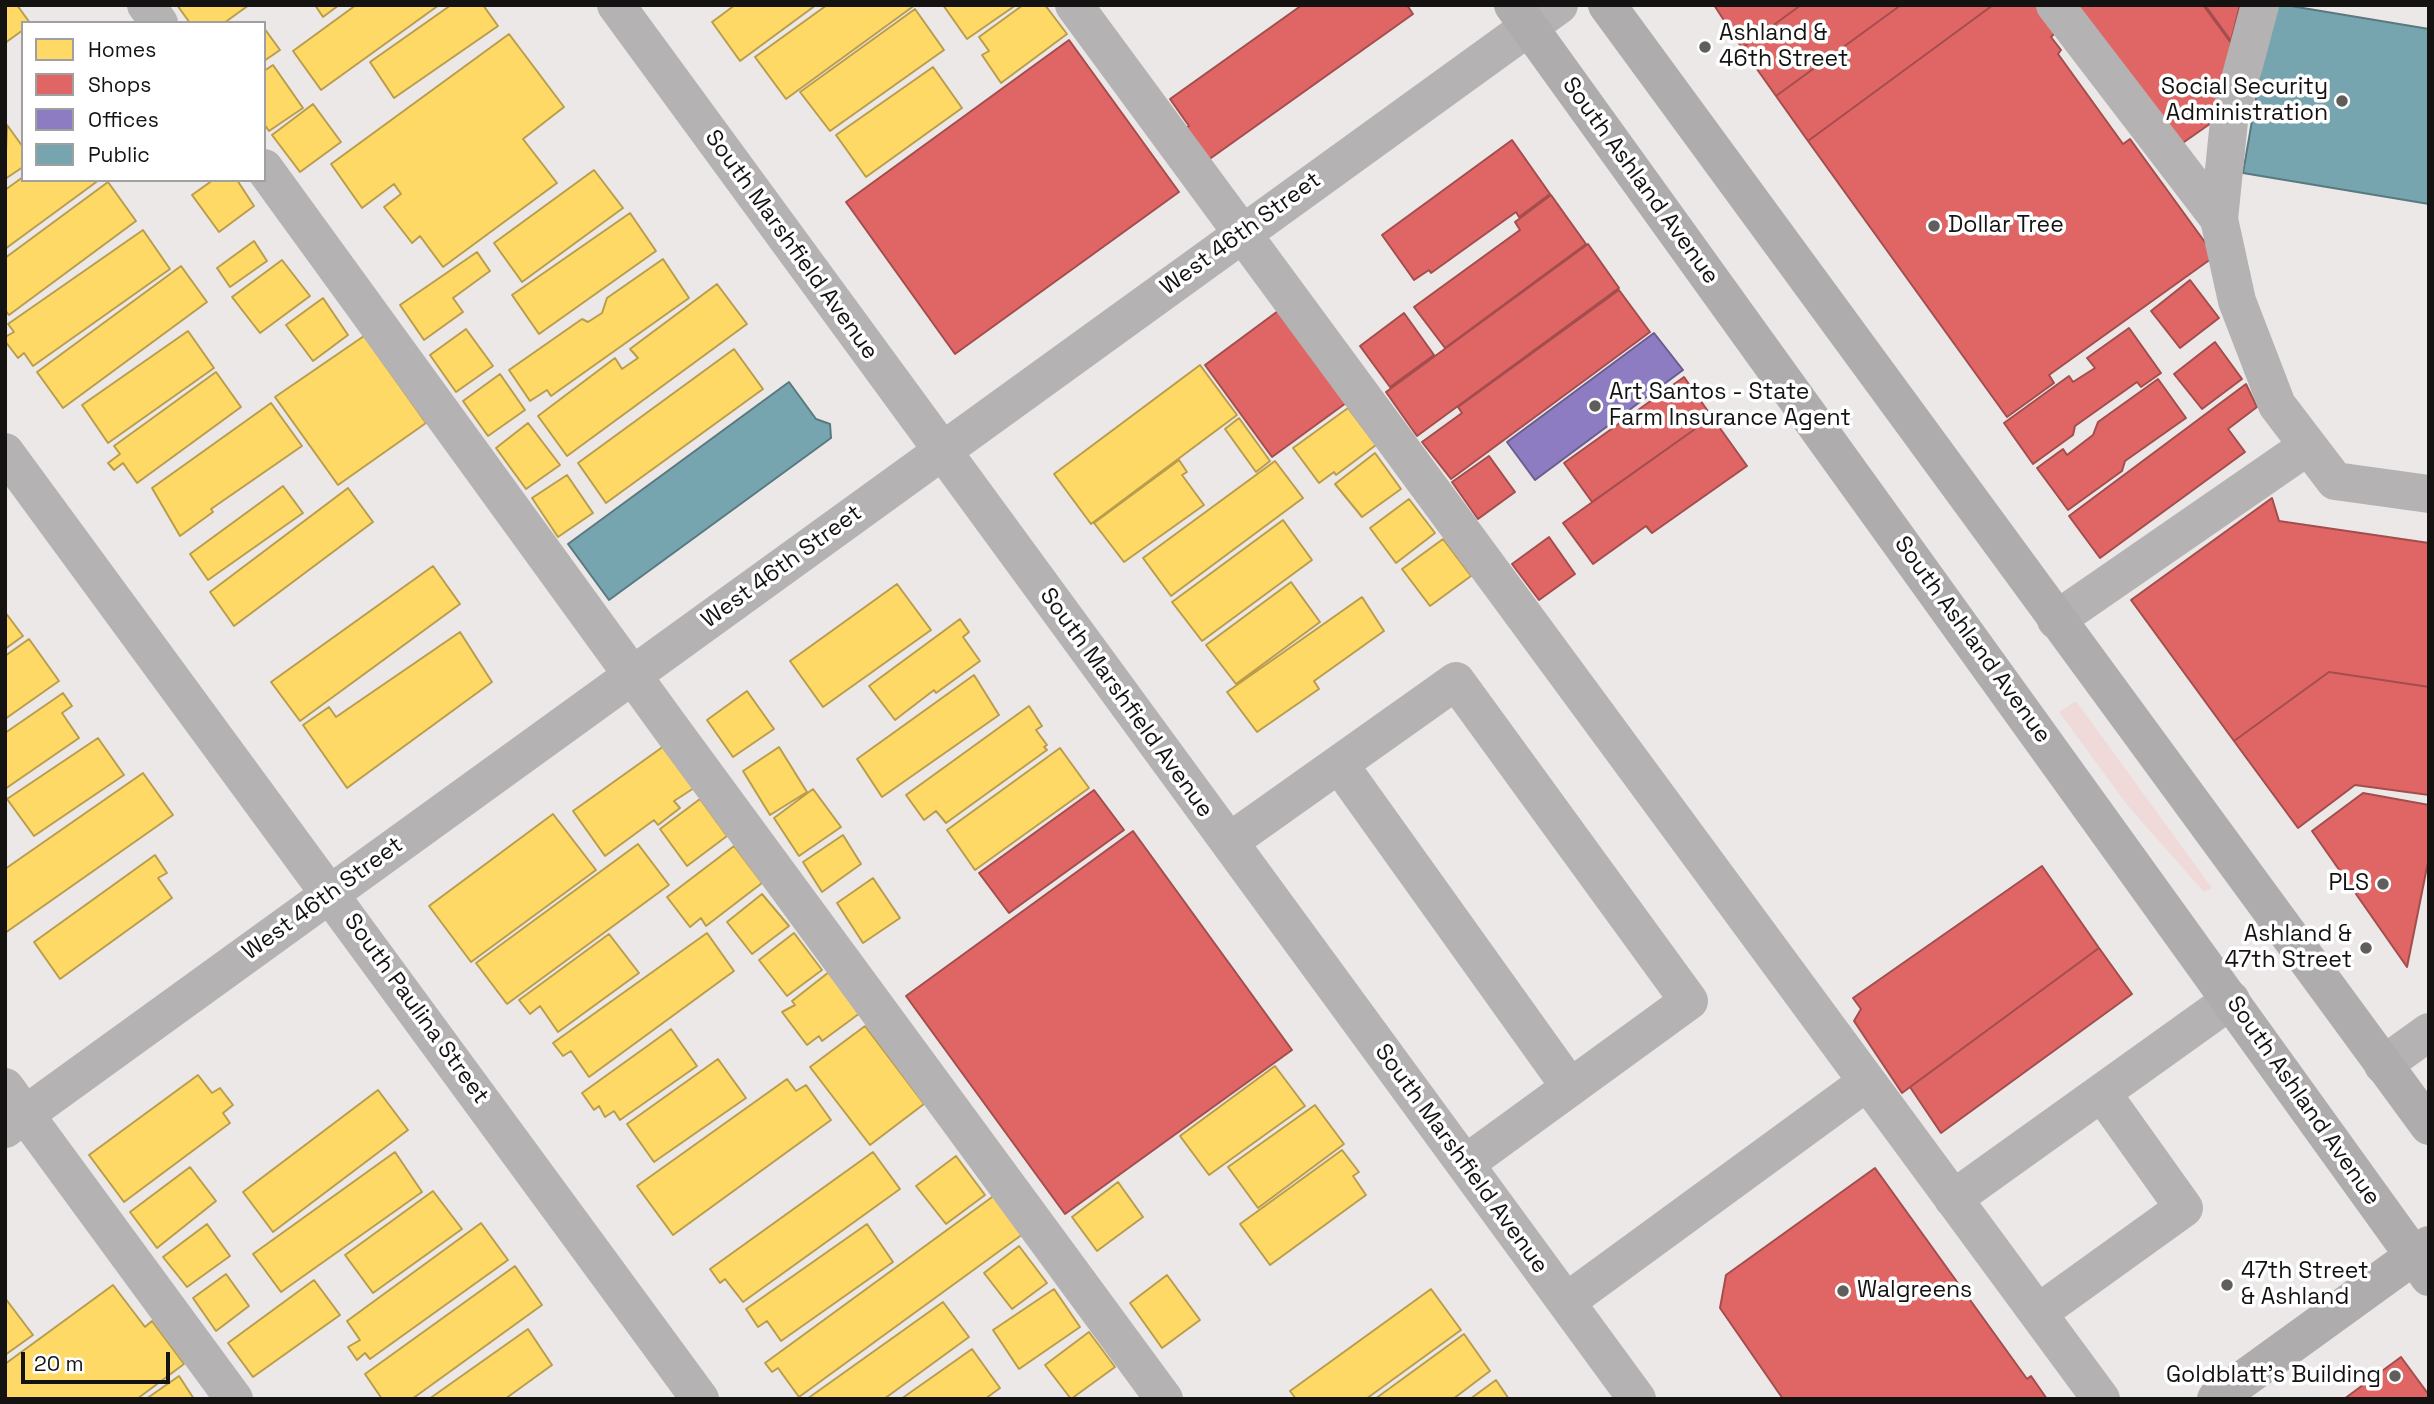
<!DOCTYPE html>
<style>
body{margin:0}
#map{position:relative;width:2434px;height:1404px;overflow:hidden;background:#ece8e8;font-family:"Space Grotesk",sans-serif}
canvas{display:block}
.frame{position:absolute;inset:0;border:7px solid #151212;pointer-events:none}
.legend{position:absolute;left:21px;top:21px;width:245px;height:161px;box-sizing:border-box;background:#fff;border:2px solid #a1a0a0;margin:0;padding:9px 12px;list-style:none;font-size:21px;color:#151212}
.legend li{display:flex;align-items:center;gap:14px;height:35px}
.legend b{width:35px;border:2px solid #a1a0a0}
.scale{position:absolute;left:21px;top:1352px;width:149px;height:32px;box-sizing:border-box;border:4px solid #151212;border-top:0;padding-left:9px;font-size:21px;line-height:24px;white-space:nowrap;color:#151212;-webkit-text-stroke:5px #fff;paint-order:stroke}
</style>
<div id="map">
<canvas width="2434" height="1404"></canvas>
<div class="frame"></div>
<ul class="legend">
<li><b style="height:19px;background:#ffd966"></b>Homes</li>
<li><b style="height:19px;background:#e06666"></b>Shops</li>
<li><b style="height:19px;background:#8e7cc3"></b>Offices</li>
<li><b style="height:19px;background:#76a5af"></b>Public</li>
</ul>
<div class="scale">20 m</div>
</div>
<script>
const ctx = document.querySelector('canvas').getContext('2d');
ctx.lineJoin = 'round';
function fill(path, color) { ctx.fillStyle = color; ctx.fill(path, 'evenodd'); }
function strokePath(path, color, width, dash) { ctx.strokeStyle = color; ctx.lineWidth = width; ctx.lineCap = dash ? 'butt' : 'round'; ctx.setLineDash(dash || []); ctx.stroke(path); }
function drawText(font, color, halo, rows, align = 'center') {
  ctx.font = font + ' "Space Grotesk",sans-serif'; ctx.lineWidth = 7; ctx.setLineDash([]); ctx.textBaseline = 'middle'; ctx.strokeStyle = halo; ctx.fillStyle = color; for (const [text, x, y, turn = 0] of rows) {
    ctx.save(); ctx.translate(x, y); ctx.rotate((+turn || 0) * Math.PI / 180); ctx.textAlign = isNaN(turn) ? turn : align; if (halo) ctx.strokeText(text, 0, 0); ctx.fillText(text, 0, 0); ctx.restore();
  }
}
const green = new Path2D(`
 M 2076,701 L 2212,888 L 2204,892 L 2128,806 L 2059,712 Z`);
const homes = new Path2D(`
 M 5,5 L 17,5 L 30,23 L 23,23 L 23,30 L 5,43 Z
 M 177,5 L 249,5 L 224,23 L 190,23 Z
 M 315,5 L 339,5 L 323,17 Z
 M 356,5 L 439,5 L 321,90 L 293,51 Z
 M 451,5 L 483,5 L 498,26 L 394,98 L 370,62 Z
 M 735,5 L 816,5 L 740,61 L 712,22 Z
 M 827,5 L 915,5 L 786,99 L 755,57 Z
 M 943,5 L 1016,5 L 967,39 Z
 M 1023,5 L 1045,5 L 1067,34 L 1001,83 L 982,55 L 989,51 L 979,37 Z
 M 915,9 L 944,50 L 830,131 L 800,92 Z
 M 264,28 L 280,50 L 264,61 Z
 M 509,34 L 564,107 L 523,139 L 557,183 L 443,267 L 420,236 L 412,243 L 384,207 L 401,194 L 394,184 L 362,208 L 331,164 Z
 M 273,65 L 303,108 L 269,131 L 264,124 L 264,71 Z
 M 933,67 L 962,108 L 866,177 L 836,135 Z
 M 313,104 L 341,142 L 300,172 L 272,135 Z
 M 7,125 L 23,147 L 23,167 L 5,179 Z
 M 594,170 L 623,208 L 522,282 L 494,243 Z
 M 23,177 L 23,180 L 99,180 L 5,249 L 5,190 Z
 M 213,180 L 237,180 L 254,206 L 219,232 L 192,195 Z
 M 108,182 L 136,221 L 9,315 L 5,310 L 5,258 Z
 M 630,213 L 656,251 L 539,334 L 512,295 Z
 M 143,230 L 170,269 L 33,366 L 24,353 L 18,358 L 5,341 L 5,337 L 14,332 L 8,324 Z
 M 254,241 L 267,261 L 230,287 L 217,268 Z
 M 477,252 L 490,271 L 453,298 L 463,312 L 424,340 L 400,305 Z
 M 663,259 L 689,298 L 551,396 L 547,390 L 530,401 L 509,370 L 582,319 L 588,322 L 602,313 L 607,298 Z
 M 282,260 L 310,296 L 260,333 L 232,297 Z
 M 181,266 L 207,302 L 63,408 L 37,372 Z
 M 717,284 L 747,324 L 567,456 L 538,416 L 615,358 L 622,369 L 638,358 L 630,349 Z
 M 323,298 L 348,335 L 313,361 L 286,325 Z
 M 466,329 L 493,366 L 456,392 L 430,355 Z
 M 188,331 L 214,368 L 108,443 L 82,405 Z
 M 364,336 L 426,423 L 338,485 L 275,397 Z
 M 734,349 L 763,389 L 606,503 L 578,463 Z
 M 1200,365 L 1237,415 L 1091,524 L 1054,474 Z
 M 216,372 L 241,407 L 137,483 L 123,463 L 114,470 L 108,463 L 120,454 L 114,446 Z
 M 500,374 L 525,410 L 488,436 L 463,401 Z
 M 271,403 L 302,446 L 211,509 L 213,512 L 180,536 L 152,488 Z
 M 1348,408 L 1376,445 L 1336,475 L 1334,472 L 1319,483 L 1293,448 Z
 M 1239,418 L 1270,461 L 1256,472 L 1225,429 Z
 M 528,423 L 560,465 L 526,489 L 496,448 Z
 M 1375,453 L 1401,489 L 1362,517 L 1335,484 Z
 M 1179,460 L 1187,472 L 1182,475 L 1204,505 L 1124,562 L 1094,523 Z
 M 1275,461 L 1303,498 L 1171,596 L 1143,558 Z
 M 567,475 L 593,513 L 558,537 L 532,498 Z
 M 283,486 L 303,513 L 208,580 L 190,554 Z
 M 348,488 L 373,522 L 234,626 L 210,592 Z
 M 1409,499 L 1435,533 L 1396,563 L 1370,528 Z
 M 1283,520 L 1312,560 L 1202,641 L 1172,602 Z
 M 1443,539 L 1471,576 L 1430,606 L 1402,569 Z
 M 433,566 L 460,604 L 300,721 L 271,682 Z
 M 1291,582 L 1320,622 L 1236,684 L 1206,645 Z
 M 897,584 L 931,630 L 823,707 L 790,661 Z
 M 1362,597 L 1384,631 L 1314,681 L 1319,689 L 1257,732 L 1227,692 Z
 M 5,612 L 23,636 L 5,649 Z
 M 960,619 L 969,632 L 963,637 L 980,661 L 936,693 L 934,690 L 895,720 L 869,686 Z
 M 460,632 L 492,682 L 347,788 L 303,725 L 329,707 L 336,717 Z
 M 29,639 L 59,681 L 5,719 L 5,656 Z
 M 974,675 L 999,715 L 882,797 L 857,759 Z
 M 747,691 L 774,729 L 733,757 L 707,720 Z
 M 63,693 L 72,706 L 62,713 L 79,738 L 5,789 L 5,733 Z
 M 1029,706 L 1042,726 L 1036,730 L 1047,745 L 1044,747 L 1047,750 L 946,823 L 936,811 L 924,820 L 906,795 Z
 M 98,738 L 124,775 L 34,836 L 7,799 Z
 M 664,746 L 694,788 L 674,801 L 680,808 L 658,825 L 654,820 L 605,856 L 573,811 Z
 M 779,747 L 807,792 L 770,815 L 743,771 Z
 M 1060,748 L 1089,788 L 975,870 L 947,830 Z
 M 143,773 L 173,815 L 5,933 L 5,869 Z
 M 813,789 L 841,827 L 799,856 L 774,818 Z
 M 700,799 L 727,836 L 687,866 L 660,829 Z
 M 553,814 L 596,870 L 471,962 L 429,906 Z
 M 843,835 L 861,864 L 822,892 L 803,862 Z
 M 638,844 L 669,885 L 507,1004 L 476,963 Z
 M 734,846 L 762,883 L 706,926 L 701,918 L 690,927 L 667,897 Z
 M 155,855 L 167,873 L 158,878 L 172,898 L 60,979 L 34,942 Z
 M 873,878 L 900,918 L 863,943 L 837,903 Z
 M 762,894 L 789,926 L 752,954 L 727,922 Z
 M 707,933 L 734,971 L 589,1077 L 571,1051 L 563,1056 L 553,1043 Z
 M 794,933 L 822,970 L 787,996 L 759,960 Z
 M 609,934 L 639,973 L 558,1032 L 540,1006 L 530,1014 L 519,1000 Z
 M 829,972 L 860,1013 L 822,1041 L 819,1036 L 807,1045 L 782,1012 L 795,1005 L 792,1001 Z
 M 865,1026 L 924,1104 L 870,1145 L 810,1067 Z
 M 671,1029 L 697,1066 L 620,1120 L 614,1111 L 605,1117 L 599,1106 L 594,1110 L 582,1093 Z
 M 718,1059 L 746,1098 L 654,1162 L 627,1124 Z
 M 1275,1066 L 1305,1106 L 1209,1175 L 1180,1136 Z
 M 198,1075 L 212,1093 L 220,1088 L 233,1105 L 223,1113 L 230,1123 L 124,1202 L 89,1155 Z
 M 787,1079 L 796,1091 L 806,1085 L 831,1120 L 673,1235 L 637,1186 Z
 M 378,1090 L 408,1130 L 273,1232 L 243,1192 Z
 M 1315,1105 L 1344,1144 L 1258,1208 L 1228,1167 Z
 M 1342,1150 L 1359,1172 L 1353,1176 L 1366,1195 L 1270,1265 L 1240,1224 Z
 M 395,1152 L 422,1192 L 281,1292 L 253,1254 Z
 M 873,1152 L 900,1189 L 743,1302 L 725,1279 L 720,1283 L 710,1269 Z
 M 956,1156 L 985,1195 L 946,1224 L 916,1186 Z
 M 190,1167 L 216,1201 L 157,1248 L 130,1212 Z
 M 1118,1182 L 1143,1217 L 1097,1251 L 1072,1217 Z
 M 433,1191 L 462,1229 L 373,1293 L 345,1255 Z
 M 999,1192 L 1027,1231 L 799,1397 L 778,1368 L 772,1372 L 765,1363 Z
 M 481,1223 L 508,1260 L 370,1359 L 365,1353 L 357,1360 L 348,1347 L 360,1340 L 347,1321 Z
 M 207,1224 L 230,1256 L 187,1287 L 163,1257 Z
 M 867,1224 L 893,1262 L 781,1341 L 767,1321 L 758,1327 L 746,1309 Z
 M 1019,1246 L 1047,1283 L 1012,1309 L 984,1273 Z
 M 515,1266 L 542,1305 L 412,1399 L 382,1399 L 365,1374 Z
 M 226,1274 L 249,1306 L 216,1331 L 193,1298 Z
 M 1167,1275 L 1200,1320 L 1162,1348 L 1130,1303 Z
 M 314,1280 L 340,1315 L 253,1377 L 228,1343 Z
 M 113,1285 L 145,1327 L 152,1321 L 184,1364 L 137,1399 L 5,1399 L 5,1364 Z
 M 1054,1289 L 1080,1327 L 1019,1369 L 993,1330 Z
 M 1431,1289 L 1461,1330 L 1366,1399 L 1296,1399 L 1290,1391 Z
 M 5,1298 L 33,1335 L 5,1355 Z
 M 943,1302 L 969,1337 L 884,1399 L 807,1399 Z
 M 528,1329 L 552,1365 L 505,1399 L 429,1399 Z
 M 1089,1332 L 1115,1367 L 1071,1399 L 1045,1365 Z
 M 1464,1334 L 1490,1371 L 1453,1399 L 1375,1399 Z
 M 972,1349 L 1000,1388 L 985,1399 L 901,1399 Z
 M 179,1376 L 194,1399 L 146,1399 Z
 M 1496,1380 L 1509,1399 L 1470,1399 Z`);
const shops = new Path2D(`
 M 1302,5 L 1407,5 L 1413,14 L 1204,163 L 1181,131 L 1189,126 L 1170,99 Z
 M 1714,5 L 1801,5 L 1742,48 Z
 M 1801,5 L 1901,5 L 1776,96 L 1742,48 Z
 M 1901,5 L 1993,5 L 1808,141 L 1776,96 Z
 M 1993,5 L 2036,5 L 2056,32 L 2051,37 L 2061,50 L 2058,54 L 2123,144 L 2130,139 L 2215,256 L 2049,375 L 2054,383 L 2007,417 L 1808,141 Z
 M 2069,5 L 2203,5 L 2231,43 L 2217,119 L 2174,149 Z
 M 2205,5 L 2240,5 L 2231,41 Z
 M 1069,40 L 1179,192 L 955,354 L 846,202 Z
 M 1512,140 L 1550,194 L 1519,217 L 1516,212 L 1431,273 L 1429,270 L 1414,280 L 1382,235 Z
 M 1551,195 L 1586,244 L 1445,348 L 1414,307 L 1520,230 L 1515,222 Z
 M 1588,244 L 1619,288 L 1417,436 L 1386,392 Z
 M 2190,280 L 2219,318 L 2180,348 L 2151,311 Z
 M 1619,290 L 1650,332 L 1451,479 L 1422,442 L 1462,413 L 1458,407 Z
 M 1278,311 L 1346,403 L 1272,457 L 1205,365 Z
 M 1404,313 L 1434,355 L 1390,387 L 1360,346 Z
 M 2129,328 L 2161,373 L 2141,387 L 2137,382 L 2075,426 L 2073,435 L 2033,464 L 2004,423 L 2069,376 L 2073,382 L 2095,368 L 2087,358 Z
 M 2215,342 L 2242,379 L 2202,409 L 2174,374 Z
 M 1684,377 L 1712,417 L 1592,502 L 1564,463 Z
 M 2158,379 L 2186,418 L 2125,461 L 2122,471 L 2068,510 L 2037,468 L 2063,449 L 2067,455 L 2093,435 L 2098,422 Z
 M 2246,384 L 2257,407 L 2228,429 L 2245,452 L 2100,558 L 2069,516 Z
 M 1712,417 L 1747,466 L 1652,533 L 1646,526 L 1593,564 L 1563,523 Z
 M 1489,456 L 1515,492 L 1478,519 L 1452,482 Z
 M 2272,498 L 2279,521 L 2429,543 L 2429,687 L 2329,672 L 2234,741 L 2131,600 Z
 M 1549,537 L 1575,574 L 1539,600 L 1512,564 Z
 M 2329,672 L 2429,687 L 2429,795 L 2355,785 L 2298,828 L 2234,741 Z
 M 1094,790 L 1124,830 L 1009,913 L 979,873 Z
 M 2363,793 L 2429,805 L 2429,857 L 2407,967 L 2312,831 Z
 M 1133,831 L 1292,1050 L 1065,1214 L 906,996 Z
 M 2042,866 L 2099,948 L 1902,1093 L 1854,1021 L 1861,1009 L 1853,998 Z
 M 2099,948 L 2132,994 L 1941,1133 L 1910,1087 Z
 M 1875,1168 L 2027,1379 L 2031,1376 L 2047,1399 L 1783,1399 L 1720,1308 L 1726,1275 Z
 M 2401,1357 L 2429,1395 L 2429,1399 L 2344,1399 Z`);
const offices = new Path2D(`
 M 1654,333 L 1683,370 L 1535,480 L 1507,442 Z`);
const public = new Path2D(`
 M 2272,5 L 2285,5 L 2429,29 L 2429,204 L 2243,173 Z
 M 789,382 L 816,419 L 830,424 L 831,438 L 609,600 L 568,544 Z`);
const minor = new Path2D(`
 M 146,5 L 159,23
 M 616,5 L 1637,1399
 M 1074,5 L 2101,1399
 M 2055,5 L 2219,219
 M 2260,5 L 2229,121 L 2219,219 L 2237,301 L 2277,405 L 2335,481 L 2429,494
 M 264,168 L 670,727 L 1164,1399
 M 5,452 L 700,1399
 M 2056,620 L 2308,446
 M 1339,764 L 1570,1087
 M 1229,842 L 1456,681 L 1689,1001 L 1465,1164
 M 2383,1065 L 2429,1032
 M 5,1087 L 234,1399
 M 5,1129 L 1559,5
 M 1953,1199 L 2231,1000
 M 1566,1302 L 1867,1082
 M 2038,1313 L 2184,1208 L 2102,1093`);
const major = new Path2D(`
 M 1513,5 L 2429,1277
 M 1607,5 L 2429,1126
 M 2216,1399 L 2429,1245`);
const markers = [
 [1705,47,7,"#605d5d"],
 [2342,101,7,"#605d5d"],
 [1934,226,7,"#605d5d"],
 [1595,406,7,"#605d5d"],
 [2383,884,7,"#605d5d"],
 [2366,948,7,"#605d5d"],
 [2227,1285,7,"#605d5d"],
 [1843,1291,7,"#605d5d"],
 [2395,1376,7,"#605d5d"]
];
const poiNames = [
 ["Ashland &",1719,34],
 ["46th Street",1719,60],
 ["Social Security",2328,88,"right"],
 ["Administration",2328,114,"right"],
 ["Dollar Tree",1948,226],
 ["Art Santos - State",1609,393],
 ["Farm Insurance Agent",1609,419],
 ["PLS",2369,884,"right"],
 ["Ashland &",2352,935,"right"],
 ["47th Street",2352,961,"right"],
 ["47th Street",2241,1272],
 ["& Ashland",2241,1298],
 ["Walgreens",1857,1291],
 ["Goldblatt's Building",2381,1376,"right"]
];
const streetNames = [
 ["South Ashland Avenue",1640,181,54],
 ["West 46th Street",1241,234,-36],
 ["South Marshfield Avenue",791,245,54],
 ["West 46th Street",782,567,-36],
 ["South Ashland Avenue",1972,640,54],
 ["South Marshfield Avenue",1126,703,54],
 ["West 46th Street",323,899,-36],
 ["South Paulina Street",416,1009,54],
 ["South Ashland Avenue",2303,1101,55],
 ["South Marshfield Avenue",1461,1159,54]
];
fill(green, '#efdad9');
fill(homes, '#ffd966');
strokePath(homes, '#b99d4d', 2);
fill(shops, '#e06666');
strokePath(shops, '#a34d4d', 2);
fill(offices, '#8e7cc3');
strokePath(offices, '#6a5c8e', 2);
fill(public, '#76a5af');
strokePath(public, '#597980', 2);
strokePath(minor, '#b4b2b2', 38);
strokePath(major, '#aeacac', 38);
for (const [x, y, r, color] of markers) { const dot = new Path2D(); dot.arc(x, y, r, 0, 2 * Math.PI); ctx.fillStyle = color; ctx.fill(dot); strokePath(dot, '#fff', 2.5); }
drawText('23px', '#151212', '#fff', poiNames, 'left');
drawText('23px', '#151212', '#fff', streetNames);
</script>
